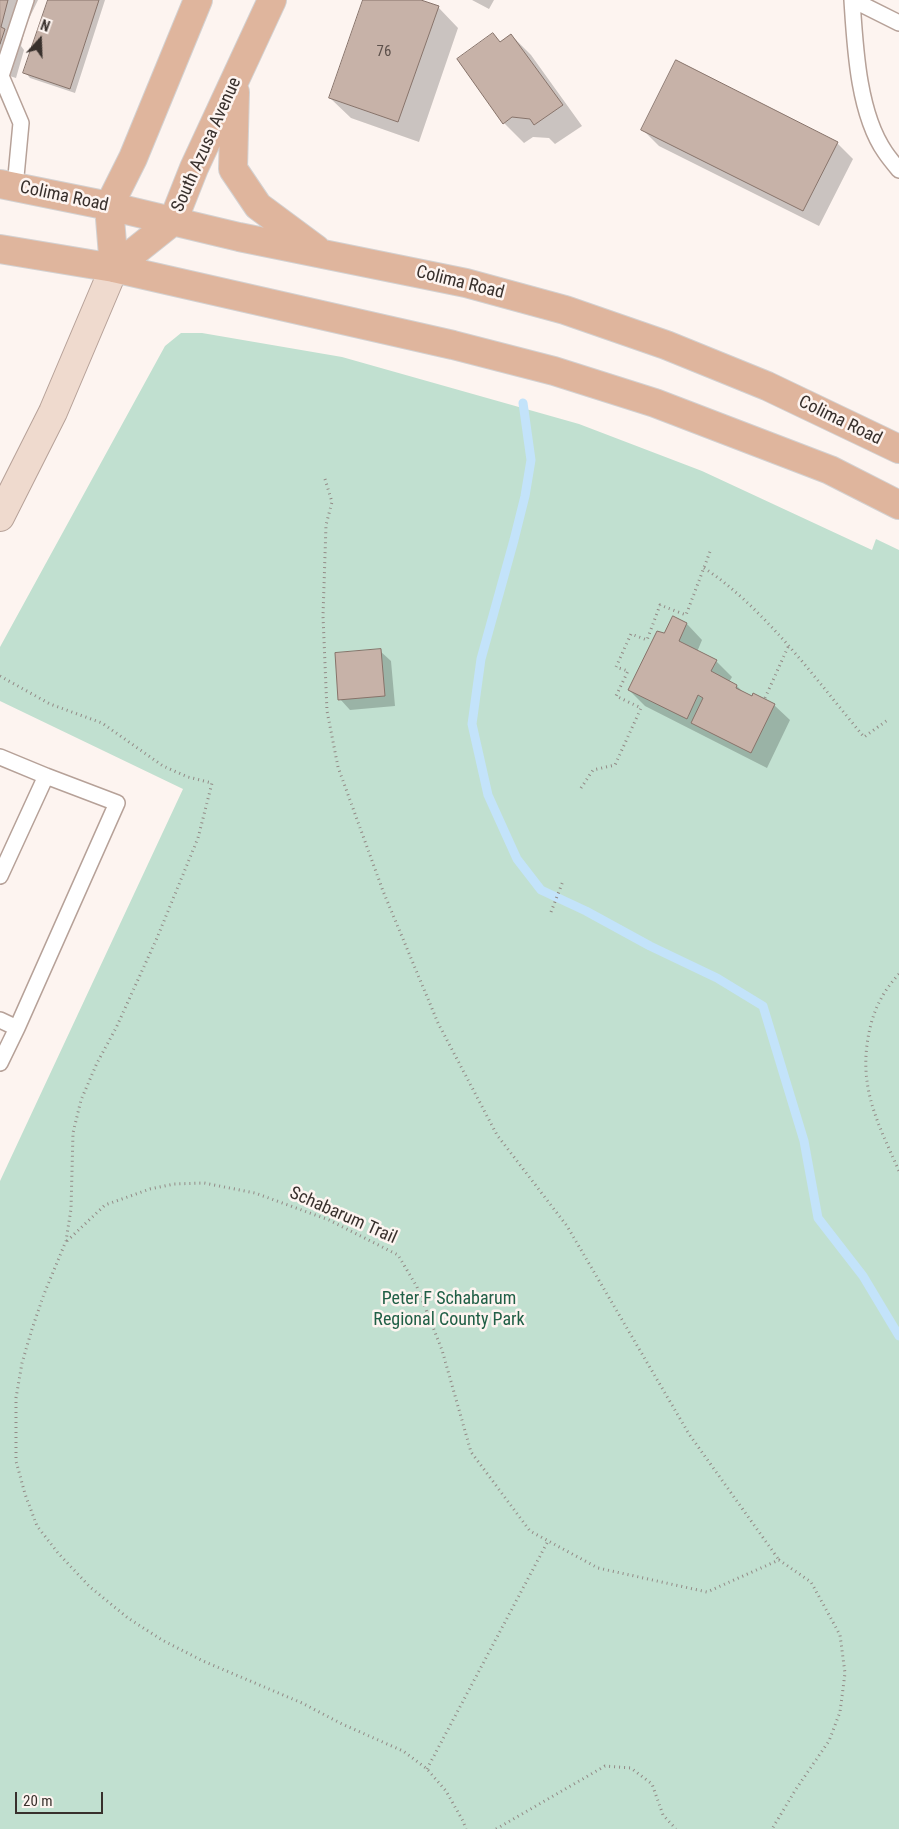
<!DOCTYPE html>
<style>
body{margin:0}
#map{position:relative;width:899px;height:1829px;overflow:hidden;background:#fdf4f0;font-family:"Roboto Condensed",sans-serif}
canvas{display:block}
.north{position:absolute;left:15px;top:15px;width:50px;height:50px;-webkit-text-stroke:4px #fdf4f0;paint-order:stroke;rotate:20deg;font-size:14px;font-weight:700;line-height:20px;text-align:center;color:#38302c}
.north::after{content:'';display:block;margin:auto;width:18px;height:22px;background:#38302c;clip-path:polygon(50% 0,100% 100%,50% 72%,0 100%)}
.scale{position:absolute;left:15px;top:1792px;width:88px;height:22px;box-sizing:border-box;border:2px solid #38302c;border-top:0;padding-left:6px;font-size:15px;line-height:18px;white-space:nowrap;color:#38302c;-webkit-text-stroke:4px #fdf4f0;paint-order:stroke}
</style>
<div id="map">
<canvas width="899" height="1829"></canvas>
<div class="north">N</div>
<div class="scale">20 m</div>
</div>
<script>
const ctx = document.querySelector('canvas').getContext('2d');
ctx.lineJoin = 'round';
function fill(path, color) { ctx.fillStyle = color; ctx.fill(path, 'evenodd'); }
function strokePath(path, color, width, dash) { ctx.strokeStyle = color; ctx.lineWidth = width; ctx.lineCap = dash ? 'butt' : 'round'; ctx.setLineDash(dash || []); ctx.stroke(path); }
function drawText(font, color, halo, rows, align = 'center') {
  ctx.font = font + ' "Roboto Condensed",sans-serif'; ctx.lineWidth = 5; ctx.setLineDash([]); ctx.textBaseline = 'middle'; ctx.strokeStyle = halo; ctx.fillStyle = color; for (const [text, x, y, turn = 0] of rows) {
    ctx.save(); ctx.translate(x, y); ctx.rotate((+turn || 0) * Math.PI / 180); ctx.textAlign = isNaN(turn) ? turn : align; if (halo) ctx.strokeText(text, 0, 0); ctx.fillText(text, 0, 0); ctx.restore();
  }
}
const green = new Path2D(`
 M 181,333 L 202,333 L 342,357 L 579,424 L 702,471 L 872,550 L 876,539 L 899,550 L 899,1829 L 0,1829 L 0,1181 L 183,789 L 0,701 L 0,647 L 165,346 Z`);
const shadow = new Path2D(`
 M 0,0 L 38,0 L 26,25 L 21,46 L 24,50 L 16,78 L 0,73 Z
 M 49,0 L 105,0 L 75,93 L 30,78 L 25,72 Z
 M 364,0 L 417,0 L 438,7 L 458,28 L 419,142 L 351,118 L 330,98 Z
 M 472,0 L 494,0 L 489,9 Z
 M 511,35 L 531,55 L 582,126 L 555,144 L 549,138 L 533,137 L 524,143 L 504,123 L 501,43 Z
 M 643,130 L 837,143 L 853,159 L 819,226 L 659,146 Z
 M 687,624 L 702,640 L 697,652 L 716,661 L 732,677 L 729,682 L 737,686 L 744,693 L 774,705 L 790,720 L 767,768 L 645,706 L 629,690 L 664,635 Z
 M 380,651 L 391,661 L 395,706 L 350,710 L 340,699 Z`);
const stream = new Path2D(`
 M 523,403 L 531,460 L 525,496 L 514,540 L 481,659 L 472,724 L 488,795 L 517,859 L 541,890 L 586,911 L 650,946 L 717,978 L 763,1006 L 804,1141 L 818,1218 L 863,1276 L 899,1336`);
const building = new Path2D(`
 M 0,0 L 8,0 L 1,27 L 5,29 L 0,44 Z
 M 48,0 L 99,0 L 70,89 L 23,73 Z
 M 363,0 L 421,0 L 439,6 L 398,122 L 329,98 Z
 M 493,33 L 500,42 L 511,34 L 563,105 L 534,125 L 530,119 L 512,117 L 503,124 L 457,59 Z
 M 676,60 L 838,142 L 803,211 L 641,130 Z
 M 673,616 L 687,623 L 679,641 L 717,660 L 711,671 L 737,685 L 736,688 L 752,696 L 753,693 L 775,704 L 751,753 L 691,723 L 703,698 L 698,695 L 687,719 L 628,690 L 657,631 L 664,633 Z
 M 381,649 L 385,696 L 338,700 L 335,653 Z`);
const path = new Path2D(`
 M 325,479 L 332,502 L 326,525 L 323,616 L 327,711 L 338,767 L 383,891 L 438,1023 L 497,1135 L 567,1226 L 689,1434 L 779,1560
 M 704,568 C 764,607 818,682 864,737 L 889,719
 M 0,676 L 50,704 L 102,723 L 163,766 L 188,777 L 212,783 L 198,838 L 157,938 L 116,1028 L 97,1063 L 81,1100 L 73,1133 L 71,1209 L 66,1241 L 44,1294 L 32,1329 L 22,1363 L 16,1398 L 16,1461 L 25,1494 L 37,1526 L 58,1553 L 90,1587 L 128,1618 L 162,1640 L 203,1661 L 302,1703 L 342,1724 L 403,1751 L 427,1769 L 446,1791 L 463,1821 L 466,1829
 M 765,698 L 788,647
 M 581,788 L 593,770 L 615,765 L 641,708 L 616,696 L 628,671 L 616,667 L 631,634 L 647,640 L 660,605 L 686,615 L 711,549
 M 551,912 L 563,881
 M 899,974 C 885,989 876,1005 871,1024 C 856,1083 876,1119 899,1171
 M 67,1241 L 105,1205 L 150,1189 L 174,1184 L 204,1183 L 255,1193 L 329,1220 L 398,1255 L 417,1287 L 442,1350 L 471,1452 L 530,1531 L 598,1568 L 707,1592 L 779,1560 L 811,1582 L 840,1635 L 845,1673 L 840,1712 L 829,1741 L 796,1789 L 772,1829
 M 427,1769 L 548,1541
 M 496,1829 L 605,1766 L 631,1768 L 652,1784 L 663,1815 L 676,1829`);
const lane = new Path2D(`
 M 852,0 C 855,46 858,113 885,152 C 889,158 894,164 899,170
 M 853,0 L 899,23
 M 15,187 L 21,123 L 1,76 L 26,0
 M 0,757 L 46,776
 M 0,876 L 46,776 L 117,803 L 17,1028 L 0,1020
 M 0,1063 L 17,1028`);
const secondary = new Path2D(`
 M 0,517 L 53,412 L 114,268`);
const primary = new Path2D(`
 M 235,92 L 233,169 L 258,206 L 316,249
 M 0,184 L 109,206 L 239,237 L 466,283 L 565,310 L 666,345 L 767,386 L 899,449
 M 0,249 L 114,268 L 453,345 L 554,371 L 655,403 L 830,470 L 899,505
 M 114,268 L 173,221 L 194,168 L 272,0
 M 114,268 L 109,206 L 133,158 L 198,0`);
const numberNames = [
 ["76",384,52]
];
const streetNames = [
 ["South Azusa Avenue",207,145,-66],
 ["Colima Road",64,197,12],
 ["Colima Road",460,283,14],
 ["Colima Road",840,421,26],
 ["Schabarum Trail",343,1216,24]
];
const parkNames = [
 ["Peter F Schabarum",449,1299],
 ["Regional County Park",449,1320]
];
fill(green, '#c1e0d0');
fill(shadow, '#0003');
strokePath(stream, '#c3e3fa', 9);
fill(building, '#c7b2a8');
strokePath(building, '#87736a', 1);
strokePath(lane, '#b6a198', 18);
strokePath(secondary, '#b6a198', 30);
strokePath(primary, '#d3d1d1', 30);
strokePath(path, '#938a86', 3, [1, 4]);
strokePath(lane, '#fff', 15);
strokePath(secondary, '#efdace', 28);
strokePath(primary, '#dfb59d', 28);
drawText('15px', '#5c504b', null, numberNames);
drawText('18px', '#38302c', '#fdf4f0', streetNames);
drawText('18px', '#205f46', '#fdf4f0', parkNames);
</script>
